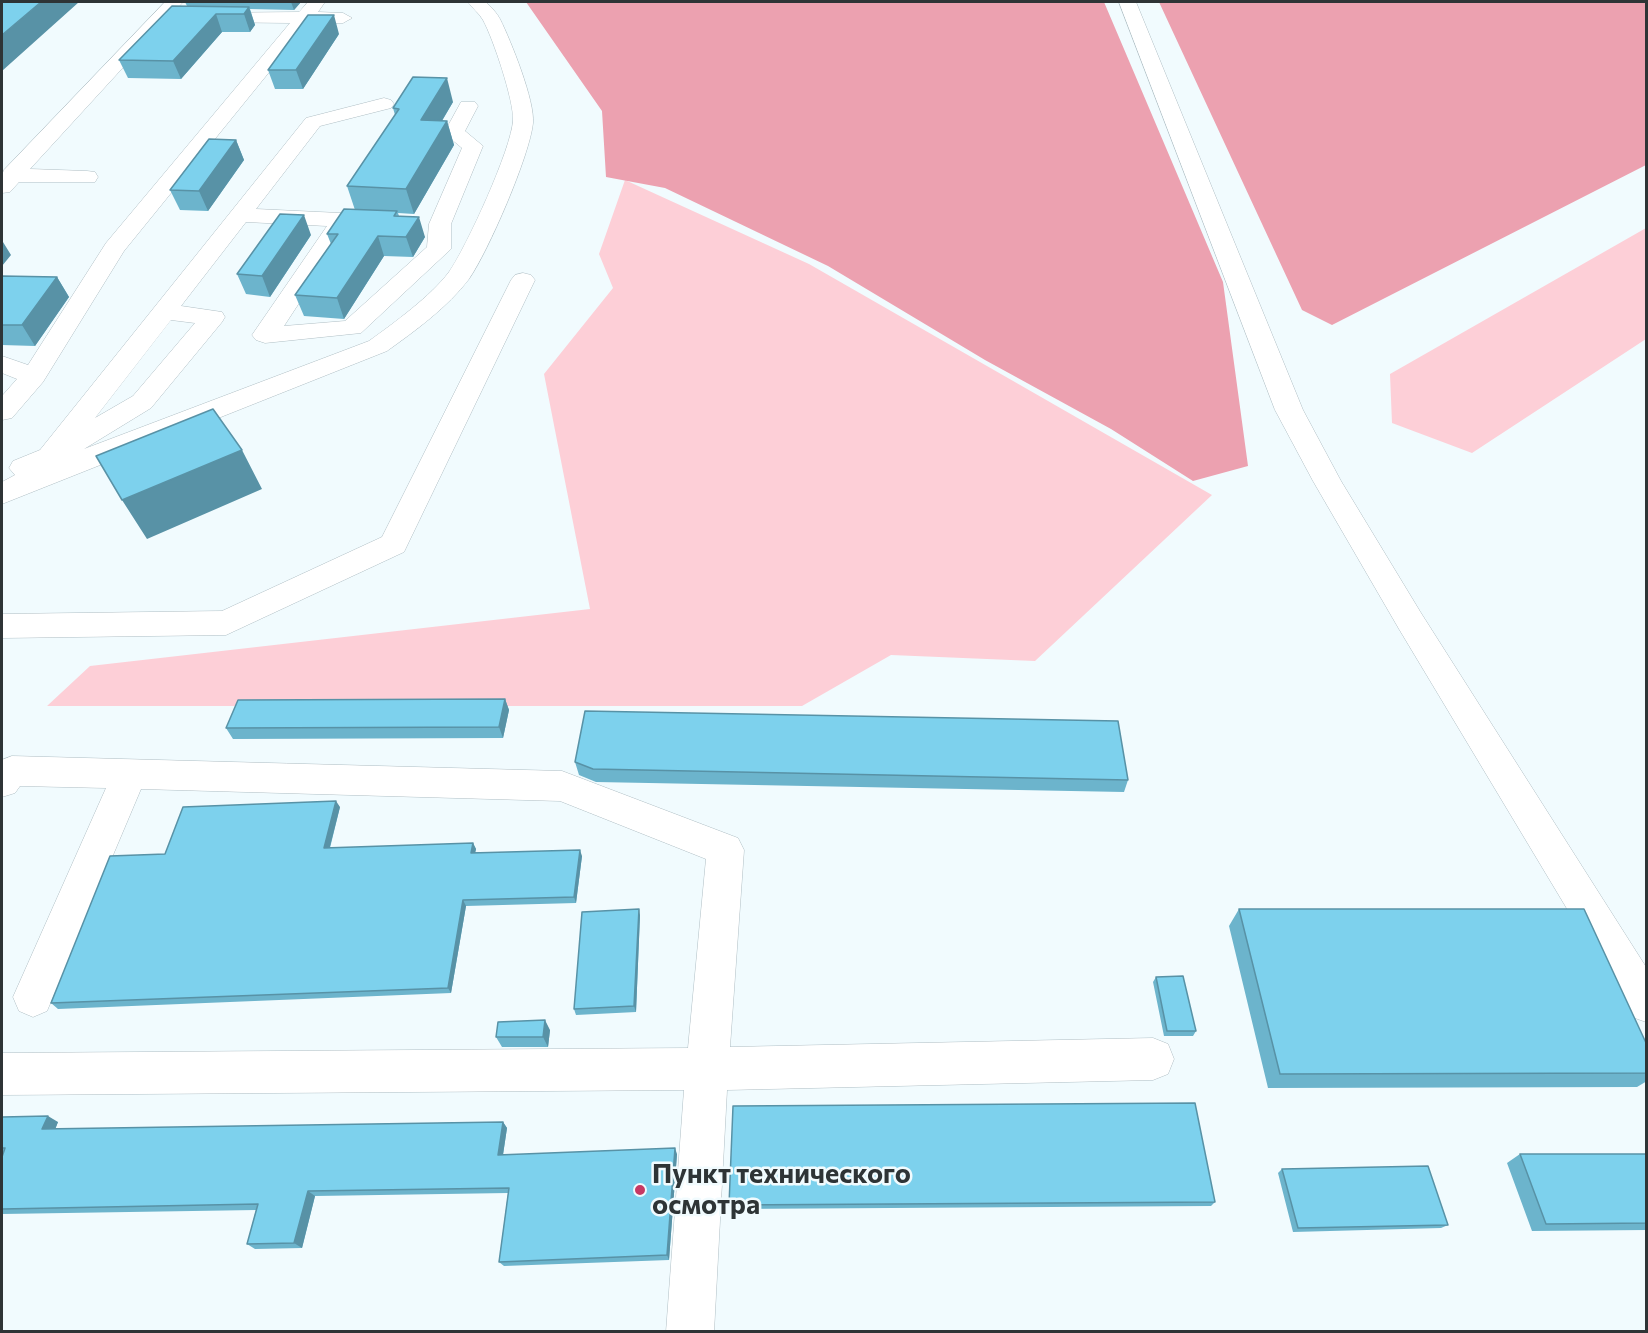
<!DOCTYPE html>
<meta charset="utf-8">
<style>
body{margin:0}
#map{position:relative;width:1648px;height:1333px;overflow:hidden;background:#f1fbfe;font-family:Commissioner,sans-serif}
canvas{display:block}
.frame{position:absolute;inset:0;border:3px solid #2e3436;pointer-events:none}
</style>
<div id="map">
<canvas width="1648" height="1333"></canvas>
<div class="frame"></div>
</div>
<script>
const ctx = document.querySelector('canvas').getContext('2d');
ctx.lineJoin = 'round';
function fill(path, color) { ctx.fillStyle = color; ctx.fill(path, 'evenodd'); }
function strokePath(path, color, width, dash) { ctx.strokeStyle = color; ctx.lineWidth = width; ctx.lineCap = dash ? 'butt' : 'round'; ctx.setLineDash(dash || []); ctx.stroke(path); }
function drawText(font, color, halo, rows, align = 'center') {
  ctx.font = font + ' Commissioner,sans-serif'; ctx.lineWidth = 5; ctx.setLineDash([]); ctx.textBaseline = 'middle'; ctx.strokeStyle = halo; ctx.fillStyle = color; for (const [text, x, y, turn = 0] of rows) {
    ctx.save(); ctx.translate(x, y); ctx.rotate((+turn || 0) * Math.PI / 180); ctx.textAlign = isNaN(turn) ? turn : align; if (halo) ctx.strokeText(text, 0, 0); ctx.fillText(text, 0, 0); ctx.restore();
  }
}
const green = new Path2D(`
 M 625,180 L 809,264 L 1212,495 L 1035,661 L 891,655 L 802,706 L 47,706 L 90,666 L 590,609 L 544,374 L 613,288 L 599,254 Z
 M 1646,228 L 1646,339 L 1472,453 L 1392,423 L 1390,374 Z`);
const water = new Path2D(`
 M 526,2 L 1104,2 L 1223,282 L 1248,466 L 1193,481 L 1111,429 L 985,360 L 828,266 L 665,188 L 606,177 L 602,111 Z
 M 1159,2 L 1646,2 L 1646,165 L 1332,325 L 1302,310 Z`);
const minor = new Path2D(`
 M 165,2 L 183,2 L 30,169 L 87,171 L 95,172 L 98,177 L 95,182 L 19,182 L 10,192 L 2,193 L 2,175 L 4,170 Z
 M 308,2 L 325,2 L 318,12 L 343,13 L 352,18 L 343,23 L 309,23 L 124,251 L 43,382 L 12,418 L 2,420 L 2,396 L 17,379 L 2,373 L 2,356 L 28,365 L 106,243 L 290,23 L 207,22 L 198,17 L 201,13 L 299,12 Z
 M 468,2 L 486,2 C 491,7 497,13 500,19 C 511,41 535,101 533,123 C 530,155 488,252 469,279 C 448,307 415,331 387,351 L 2,504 L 2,482 L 15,475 L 9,468 L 13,461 L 40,450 L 306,118 L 384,98 L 391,100 L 394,104 L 391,108 L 320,126 L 256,209 L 361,214 L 369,216 L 372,221 L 369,226 L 349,227 L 284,326 L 345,321 L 427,247 L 429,224 L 462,148 L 444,133 L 461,102 L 475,102 L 478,106 L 465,131 L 483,146 L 451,224 L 451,249 L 361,333 L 265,343 L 256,340 L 252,335 L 327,226 L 246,222 L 181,306 L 222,312 L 225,317 L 222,322 L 151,408 L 84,449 L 369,341 C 394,323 431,296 449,272 C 466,248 512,148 513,120 C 514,101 493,38 483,20 C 479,13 472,8 468,2 ZM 171,320 L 195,323 L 133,396 L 95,418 Z
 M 1119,2 L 1136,2 L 1303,410 L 1341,481 L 1421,613 L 1646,967 L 1646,1022 L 1632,1017 L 1399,629 L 1313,481 L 1275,410 Z
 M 523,273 L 531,275 L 535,280 L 404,552 L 226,635 L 2,638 L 2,614 L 222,611 L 382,537 L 511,280 L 515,275 Z
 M 12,756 L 562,771 L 738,838 L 744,850 L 730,1047 L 1153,1038 L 1168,1044 L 1174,1059 L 1168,1074 L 1153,1080 L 727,1090 L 714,1332 L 666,1332 L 684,1090 L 2,1095 L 2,1053 L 688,1048 L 706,859 L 560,801 L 141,789 L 47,1011 L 33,1017 L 19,1011 L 13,997 L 106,788 L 20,786 L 15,793 L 2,797 L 2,760 Z`);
const wall = new Path2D(`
 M 185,2 L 301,2 L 294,10 L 250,9 L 255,25 L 250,32 L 222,32 L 181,79 L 128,78 L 119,60 L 187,6 Z
 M 339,34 L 303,89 L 275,89 L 268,70 Z
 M 453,102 L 442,121 L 447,121 L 454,145 L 414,214 L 398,213 L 399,216 L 425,237 L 413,257 L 384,256 L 344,319 L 304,316 L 295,295 L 331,244 L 327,234 L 355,210 L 347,186 L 395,115 L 393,108 Z
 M 236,140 L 244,160 L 208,211 L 180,210 L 170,190 Z
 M 311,235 L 270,297 L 246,294 L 237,274 Z
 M 2,276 L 57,277 L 69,297 L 35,346 L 2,345 Z
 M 505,699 L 509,710 L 503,738 L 233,739 L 226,728 Z
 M 575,762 L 1128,780 L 1124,792 L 596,782 L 579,775 Z
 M 340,807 L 330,848 L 473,843 L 476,849 L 475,852 L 582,856 L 576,903 L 466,906 L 451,993 L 58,1009 L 51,1003 L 165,854 Z
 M 1239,909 L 1647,1045 L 1647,1081 L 1637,1087 L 1268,1088 L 1229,926 Z
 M 640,915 L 636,1012 L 576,1015 L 574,1009 Z
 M 1156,977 L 1196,1031 L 1193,1036 L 1164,1036 L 1153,982 Z
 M 550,1030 L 548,1047 L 502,1047 L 496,1037 Z
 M 2,1117 L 58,1122 L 55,1129 L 503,1122 L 507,1128 L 503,1155 L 677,1154 L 669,1260 L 504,1266 L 499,1262 L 508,1193 L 315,1196 L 302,1248 L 255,1249 L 247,1244 L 256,1210 L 2,1214 L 2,1157 L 3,1154 L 2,1154 Z
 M 1520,1154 L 1647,1154 L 1647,1230 L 1532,1231 L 1507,1163 Z
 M 1282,1169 L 1448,1225 L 1441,1228 L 1293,1232 L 1278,1173 Z
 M 1215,1202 L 1211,1206 L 730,1209 L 729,1205 Z`);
const shadedWall = new Path2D(`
 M 41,2 L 79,2 L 2,71 L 2,35 Z
 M 291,2 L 301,2 L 294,10 Z
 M 249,7 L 255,25 L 250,32 L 244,14 Z
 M 216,14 L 222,32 L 181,79 L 173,61 Z
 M 334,15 L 339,34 L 303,89 L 296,70 Z
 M 447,78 L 453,102 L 428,144 L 421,120 Z
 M 447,121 L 454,145 L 414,214 L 406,189 Z
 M 236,140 L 244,160 L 208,211 L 199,191 Z
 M 304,215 L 311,235 L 270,297 L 262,276 Z
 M 419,217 L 425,237 L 413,257 L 406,237 Z
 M 378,236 L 384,256 L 344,319 L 337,298 Z
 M 3,242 L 11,255 L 2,266 L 2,243 Z
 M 57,277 L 69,297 L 35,346 L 22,325 Z
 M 242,450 L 262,489 L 147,539 L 122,500 Z
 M 505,699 L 509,710 L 503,738 L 499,727 Z
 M 336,801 L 340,807 L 328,854 L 324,848 Z
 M 473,843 L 476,849 L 474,859 L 471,853 Z
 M 580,850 L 582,856 L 576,903 L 574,897 Z
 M 463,900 L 466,906 L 451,993 L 448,988 Z
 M 639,909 L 640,915 L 636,1012 L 634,1006 Z
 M 545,1020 L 550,1030 L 548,1047 L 543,1037 Z
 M 48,1116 L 58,1122 L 53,1135 L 42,1129 Z
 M 503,1122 L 507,1128 L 502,1161 L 498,1155 Z
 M 675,1148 L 677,1154 L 669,1260 L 667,1255 Z
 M 308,1191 L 315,1196 L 302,1248 L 294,1243 Z`);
const building = new Path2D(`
 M 2,2 L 41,2 L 2,35 Z
 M 172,6 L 249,7 L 244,14 L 216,14 L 173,61 L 119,60 Z
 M 308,15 L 334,15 L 296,70 L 268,70 Z
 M 413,77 L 447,78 L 421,120 L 447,121 L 406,189 L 347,186 L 399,109 L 393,108 Z
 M 209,139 L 236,140 L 199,191 L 170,190 Z
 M 344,209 L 397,211 L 394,216 L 419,217 L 406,237 L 378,236 L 337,298 L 295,295 L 338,234 L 327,234 Z
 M 280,214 L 304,215 L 262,276 L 237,274 Z
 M 2,276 L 57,277 L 22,325 L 2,325 Z
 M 213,409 L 242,450 L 122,500 L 96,456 Z
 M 505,699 L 499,727 L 226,728 L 238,700 Z
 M 585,711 L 1118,721 L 1128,780 L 593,769 L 575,762 Z
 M 336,801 L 324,848 L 473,843 L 471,853 L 580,850 L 574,897 L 463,900 L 448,988 L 51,1003 L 110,856 L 165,854 L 183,807 Z
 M 639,909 L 634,1006 L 574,1009 L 582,912 Z
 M 1239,909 L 1584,909 L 1647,1045 L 1647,1073 L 1280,1074 Z
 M 1183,976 L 1196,1031 L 1167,1031 L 1156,977 Z
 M 545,1020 L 543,1037 L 496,1037 L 498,1022 Z
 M 1195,1103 L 1215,1202 L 729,1205 L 733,1106 Z
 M 48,1116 L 42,1129 L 503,1122 L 498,1155 L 675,1148 L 667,1255 L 499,1262 L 509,1188 L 308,1191 L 294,1243 L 247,1244 L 258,1204 L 2,1209 L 2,1157 L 5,1148 L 2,1148 L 2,1117 Z
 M 1520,1154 L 1647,1154 L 1647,1223 L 1546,1224 Z
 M 1428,1166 L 1448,1225 L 1298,1228 L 1282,1169 Z`);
const markers = [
 [640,1190,6,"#c73964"]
];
const nearPoinames = [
 ["Пункт технического",652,1174],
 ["осмотра",652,1205]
];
fill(green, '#fdcfd7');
fill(water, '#eca1b0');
strokePath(minor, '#afbec4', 1);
fill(minor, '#fff');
fill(wall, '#6cb4cc');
fill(shadedWall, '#5892a6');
fill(building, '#7dd1ed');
strokePath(building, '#5892a6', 1.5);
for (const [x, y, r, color] of markers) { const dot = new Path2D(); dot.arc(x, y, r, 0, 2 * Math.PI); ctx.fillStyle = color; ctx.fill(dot); strokePath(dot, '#f1fbfe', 2); }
drawText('bold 27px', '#2e3436', '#f1fbfe', nearPoinames, 'left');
</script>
